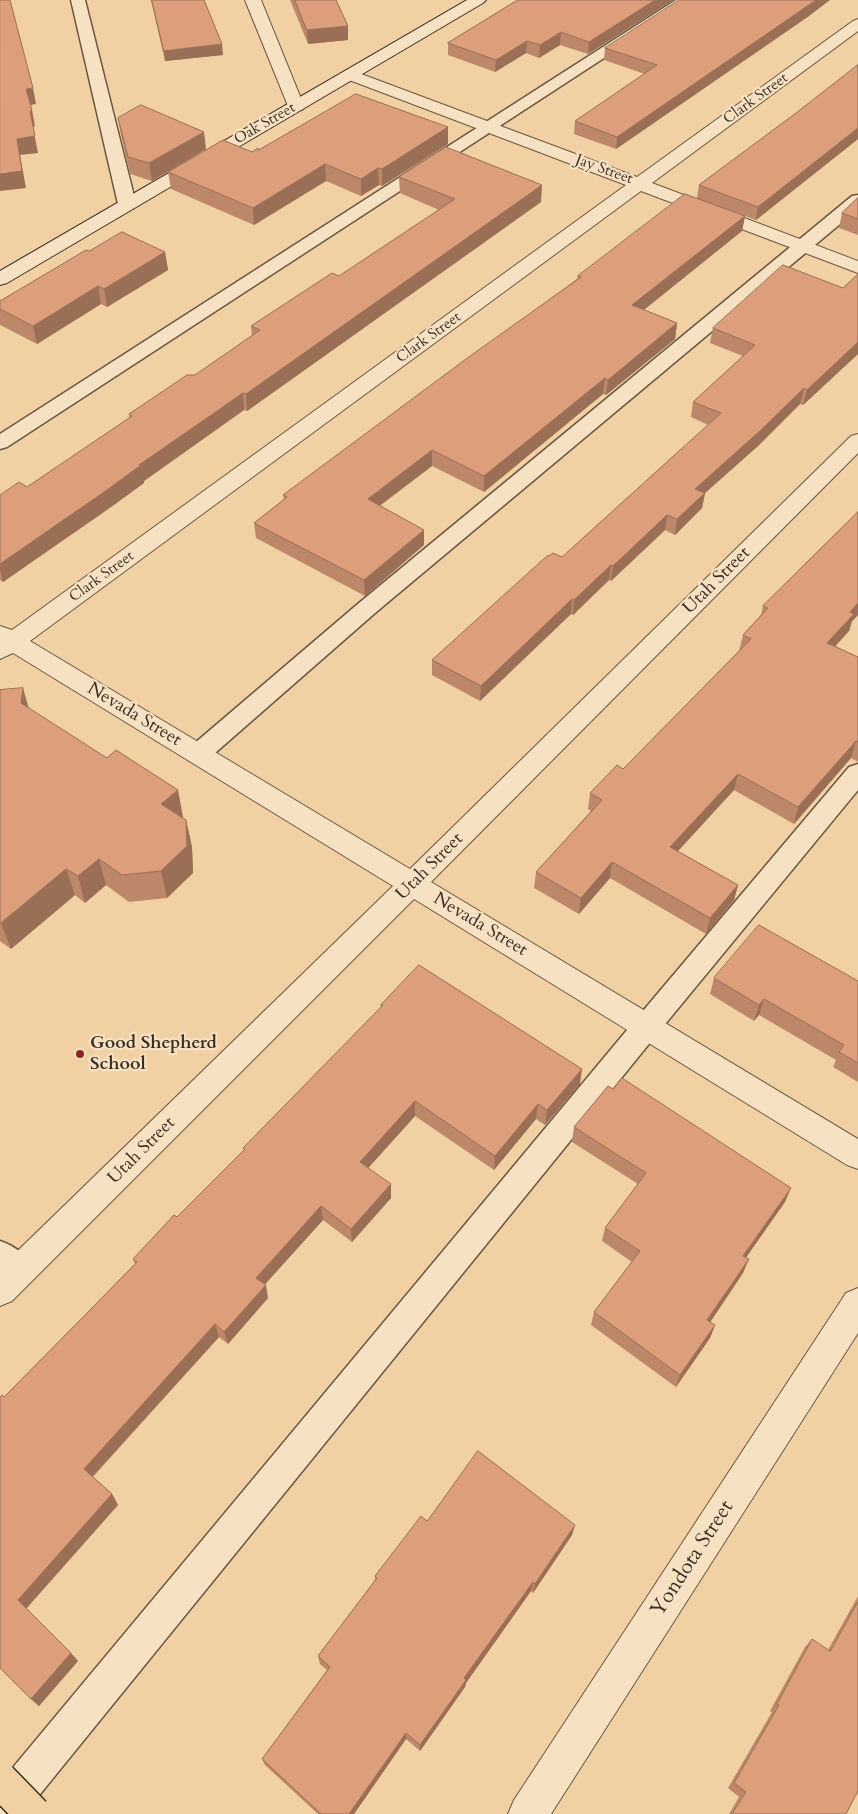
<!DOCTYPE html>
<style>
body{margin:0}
canvas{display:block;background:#f1d1a3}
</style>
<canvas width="858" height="1814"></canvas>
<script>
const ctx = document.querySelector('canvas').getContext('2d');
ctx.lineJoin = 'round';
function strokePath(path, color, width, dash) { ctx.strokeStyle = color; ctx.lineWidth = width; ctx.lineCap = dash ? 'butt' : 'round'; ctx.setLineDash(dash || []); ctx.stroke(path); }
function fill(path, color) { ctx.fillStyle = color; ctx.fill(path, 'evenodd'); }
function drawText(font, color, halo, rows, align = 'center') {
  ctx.font = font + ' Cardo,serif'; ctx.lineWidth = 4.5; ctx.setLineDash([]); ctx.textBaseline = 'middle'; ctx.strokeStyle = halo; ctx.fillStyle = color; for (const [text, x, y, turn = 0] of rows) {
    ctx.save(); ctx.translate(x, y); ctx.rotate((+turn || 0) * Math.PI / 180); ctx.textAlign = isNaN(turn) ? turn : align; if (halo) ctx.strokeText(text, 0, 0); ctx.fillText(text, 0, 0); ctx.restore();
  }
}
const lane = new Path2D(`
 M 71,0 L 85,0 L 136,204 L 133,208 L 127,209 L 121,208 L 118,204 Z
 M 676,0 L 693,0 L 7,447 L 0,449 L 0,434 Z
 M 858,195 L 858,209 L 375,613 L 207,760 L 198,763 L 189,760 L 186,754 L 189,748 L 359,603 L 852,196 Z
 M 858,764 L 858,790 L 657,1034 L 24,1814 L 0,1814 L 0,1783 L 637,1018 L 849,767 Z
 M 0,1241 C 15,1246 28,1256 34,1271 L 30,1281 L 19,1286 L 8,1281 L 0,1274 Z`);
const street = new Path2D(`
 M 245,0 L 261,0 L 304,106 L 302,110 L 290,110 L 288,106 Z
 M 858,19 L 858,31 L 652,183 L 858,261 L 858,273 L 641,191 L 30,641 L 410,869 L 851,436 L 858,434 L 858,453 L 431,882 L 858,1139 L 858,1169 L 847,1165 L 414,899 L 12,1301 L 0,1306 L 0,1268 L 393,886 L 13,653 L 0,659 L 0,626 L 12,630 L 626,185 L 344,78 L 342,75 L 344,72 L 356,72 L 637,177 L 853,21 Z
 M 858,1288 L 858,1333 L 551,1814 L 508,1814 L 514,1800 L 846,1293 Z`);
const secondary = new Path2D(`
 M 467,0 L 486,0 L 483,3 L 7,283 L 0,285 L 0,271 Z`);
const primaryBridge = new Path2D(`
 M 0,1780 L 33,1814`);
const wall = new Path2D(`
 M 151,0 L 204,0 L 223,55 L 165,61 Z
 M 290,0 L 336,0 L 348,40 L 308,44 Z
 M 518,0 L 673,0 L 588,54 L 560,45 L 539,58 L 526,53 L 495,72 L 448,55 L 448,43 Z
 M 809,16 L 616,149 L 574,134 L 575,121 L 645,74 L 604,60 L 605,48 Z
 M 858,65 L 858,139 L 756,220 L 745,216 L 742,231 L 644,310 L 677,323 L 675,339 L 606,395 L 603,394 L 484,492 L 432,466 L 380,506 L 424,545 L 365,596 L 256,538 L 254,523 L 284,499 L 283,495 L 577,279 L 578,276 L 697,198 L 699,185 L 796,113 Z
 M 118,118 L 206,149 L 152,181 L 130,174 L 121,135 Z
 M 448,127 L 448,144 L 382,186 L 379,185 L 361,196 L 326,181 L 254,225 L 171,189 L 168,172 L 258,150 Z
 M 399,177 L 541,202 L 247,411 L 244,410 L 144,481 L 144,483 L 111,507 L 3,582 L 0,580 L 0,495 L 27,487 L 130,418 L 129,414 L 195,375 L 252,336 L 251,326 L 339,276 L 439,210 L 400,193 Z
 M 858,198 L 858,235 L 839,228 L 842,213 Z
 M 89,251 L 165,252 L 168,270 L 107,307 L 101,304 L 37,344 L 0,325 L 0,301 Z
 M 858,274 L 858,354 L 803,405 L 800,404 L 758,446 L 705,493 L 702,508 L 675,535 L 665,530 L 611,581 L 609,580 L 573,615 L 571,614 L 480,701 L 432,675 L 432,660 L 549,556 L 562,557 L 708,425 L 691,417 L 693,402 L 743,356 L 710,343 L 713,328 L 843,288 Z
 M 858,512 L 858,615 L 852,621 L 849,631 L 835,646 L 858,657 L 858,762 L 851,758 L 794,824 L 734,790 L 678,851 L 738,885 L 734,900 L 706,934 L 610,878 L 579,914 L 534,888 L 536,872 L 591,811 L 588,809 L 590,793 L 623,769 L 739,651 L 743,635 L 761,615 L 763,606 Z
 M 0,690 L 29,708 L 183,817 L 182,817 L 186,820 L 192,847 L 193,873 L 167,898 L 129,902 L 106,885 L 85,903 L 75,895 L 11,949 L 0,941 Z
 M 714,978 L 858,981 L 858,1082 L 833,1067 L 836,1060 L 759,1015 L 754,1021 L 710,994 Z
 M 381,1005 L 580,1084 L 545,1125 L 536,1119 L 494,1170 L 415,1116 L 368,1168 L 391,1198 L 352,1242 L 323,1220 L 265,1284 L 268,1298 L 228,1344 L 219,1337 L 93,1477 L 112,1494 L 118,1505 L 26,1608 L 78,1661 L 39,1706 L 31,1699 L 4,1397 L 135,1264 L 133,1259 L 177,1217 L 244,1150 L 243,1148 L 381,1007 Z
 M 574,1127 L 785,1202 L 746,1257 L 743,1273 L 710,1322 L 715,1325 L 710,1338 L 676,1387 L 591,1325 L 594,1312 L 632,1262 L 602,1241 L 605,1228 L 638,1184 L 572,1142 Z
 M 427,1521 L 572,1535 L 533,1593 L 531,1591 L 466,1683 L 465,1687 L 420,1751 L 406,1739 L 354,1814 L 318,1814 L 265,1765 L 262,1759 L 327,1670 L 320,1664 L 318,1656 L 375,1580 L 375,1576 Z
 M 858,1596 L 858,1791 L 846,1814 L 729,1814 L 739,1797 L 728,1788 L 772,1712 L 770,1711 L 805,1647 L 812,1639 L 828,1650 Z`);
const shadedWall = new Path2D(`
 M 655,0 L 673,0 L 588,54 L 589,42 Z
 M 816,0 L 830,0 L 809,16 L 616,149 L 617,137 Z
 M 348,26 L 348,40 L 308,44 L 307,30 Z
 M 561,32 L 560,45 L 539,58 L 540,45 Z
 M 527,41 L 526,53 L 495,72 L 496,60 Z
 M 222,44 L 223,55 L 165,61 L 164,51 Z
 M 33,88 L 36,104 L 30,105 L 26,89 Z
 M 32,110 L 35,126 L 33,127 L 38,153 L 20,155 L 26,188 L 0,191 L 0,174 L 30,111 Z
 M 448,127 L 448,144 L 382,186 L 382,169 Z
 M 858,128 L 858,139 L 756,220 L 758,207 Z
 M 204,132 L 206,149 L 152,181 L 149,163 Z
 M 325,164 L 326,181 L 254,225 L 253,208 Z
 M 378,168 L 379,185 L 361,196 L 361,179 Z
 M 542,185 L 541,202 L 247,411 L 246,394 Z
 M 745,216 L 742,231 L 631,320 L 632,305 Z
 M 165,252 L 168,270 L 107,307 L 104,289 Z
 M 98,286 L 101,304 L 37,344 L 33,326 Z
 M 677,323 L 675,339 L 606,395 L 608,380 Z
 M 858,342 L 858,354 L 803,405 L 807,390 Z
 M 605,378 L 603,394 L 484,492 L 484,476 Z
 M 804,388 L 800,404 L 758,446 L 705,493 L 702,508 L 675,535 L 677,519 L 695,489 Z
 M 243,393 L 244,410 L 144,481 L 144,483 L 111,507 L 3,582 L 0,570 L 0,564 L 139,465 Z
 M 432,450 L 432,466 L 368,514 L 368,499 Z
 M 667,515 L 665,530 L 611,581 L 613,566 Z
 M 424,530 L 424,545 L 365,596 L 364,580 Z
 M 611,565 L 609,580 L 573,615 L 574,600 Z
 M 572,599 L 571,614 L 480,701 L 481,686 Z
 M 858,603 L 858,615 L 852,621 L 849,631 L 823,660 L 827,643 L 850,612 Z
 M 23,688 L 31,716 L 21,703 Z
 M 856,741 L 851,758 L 794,824 L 798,807 Z
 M 738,774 L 734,790 L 667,863 L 670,847 Z
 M 178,790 L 183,817 L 167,831 L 161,804 Z
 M 186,820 L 192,847 L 193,873 L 167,898 L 161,871 Z
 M 99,859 L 106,885 L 85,903 L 78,876 Z
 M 612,862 L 610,878 L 579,914 L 581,898 Z
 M 66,869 L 75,895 L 11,949 L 1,923 Z
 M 738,885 L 734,900 L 706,934 L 710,918 Z
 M 764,999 L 759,1015 L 754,1021 L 759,1005 Z
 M 582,1069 L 580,1084 L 545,1125 L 547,1110 Z
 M 415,1101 L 415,1116 L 361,1176 L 360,1162 Z
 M 538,1104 L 536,1119 L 494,1170 L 495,1156 Z
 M 391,1184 L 391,1198 L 352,1242 L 351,1229 Z
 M 791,1188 L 785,1202 L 738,1269 L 743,1256 Z
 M 321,1206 L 323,1220 L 259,1291 L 256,1278 Z
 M 749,1259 L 743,1273 L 703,1333 L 707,1320 Z
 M 266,1285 L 268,1298 L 228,1344 L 224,1332 Z
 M 215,1324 L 219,1337 L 90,1479 L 84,1469 Z
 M 715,1325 L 710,1338 L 676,1387 L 680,1375 Z
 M 112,1494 L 118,1505 L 26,1609 L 18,1600 Z
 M 575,1525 L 572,1535 L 533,1593 L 535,1584 Z
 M 533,1582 L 531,1591 L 466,1683 L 465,1687 L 420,1751 L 420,1745 L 464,1678 Z
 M 71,1653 L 78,1661 L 39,1706 L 31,1699 Z
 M 406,1733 L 406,1739 L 354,1814 L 349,1814 Z`);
const building = new Path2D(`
 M 0,0 L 10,0 L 33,88 L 26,89 L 32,110 L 30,111 L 35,136 L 17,139 L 22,171 L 0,174 Z
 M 152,0 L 204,0 L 222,44 L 164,51 Z
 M 295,0 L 336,0 L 348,26 L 307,30 Z
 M 518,0 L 655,0 L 589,42 L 561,32 L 540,45 L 527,41 L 496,60 L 448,43 Z
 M 679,0 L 816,0 L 617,137 L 575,121 L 657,65 L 605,48 Z
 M 858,65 L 858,128 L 758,207 L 699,185 L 796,113 Z
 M 356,94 L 448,127 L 382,169 L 378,168 L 361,179 L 325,164 L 253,208 L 168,172 L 223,140 L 252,152 L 258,148 L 258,150 Z
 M 141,105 L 204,132 L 149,163 L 128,157 L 118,118 Z
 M 446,147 L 542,185 L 246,394 L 243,393 L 139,465 L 141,465 L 107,490 L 0,564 L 0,495 L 19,482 L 27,487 L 132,416 L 129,414 L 187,375 L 195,375 L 260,330 L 251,326 L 332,273 L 339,276 L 455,199 L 399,177 Z
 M 685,194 L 745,216 L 632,305 L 677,323 L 608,380 L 605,378 L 484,476 L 432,450 L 368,499 L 424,530 L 364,580 L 254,523 L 287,497 L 283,495 L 466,359 L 581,277 L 578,276 Z
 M 858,198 L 858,219 L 842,213 Z
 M 122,232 L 165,252 L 104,289 L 98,286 L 33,326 L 0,309 L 0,301 L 86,250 L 89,251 Z
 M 783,265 L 843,288 L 858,274 L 858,342 L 807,390 L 804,388 L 761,430 L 695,489 L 705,493 L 677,519 L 667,515 L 613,566 L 611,565 L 574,600 L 572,599 L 481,686 L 432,660 L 548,555 L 549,556 L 553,553 L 562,557 L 721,413 L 693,402 L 755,345 L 713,328 Z
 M 858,512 L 858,603 L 850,612 L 854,614 L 827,643 L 858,657 L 858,742 L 856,741 L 798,807 L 738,774 L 670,847 L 738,885 L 710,918 L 612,862 L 581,898 L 536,872 L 602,800 L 590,793 L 617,765 L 623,769 L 751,639 L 743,635 L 768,608 L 763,606 Z
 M 23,688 L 21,703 L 107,758 L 116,750 L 178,790 L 161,804 L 186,820 L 187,846 L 161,871 L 122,875 L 99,859 L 78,876 L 66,869 L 1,923 L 0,922 L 0,690 Z
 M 759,925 L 858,981 L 858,1063 L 839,1052 L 844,1045 L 764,999 L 759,1005 L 714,978 Z
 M 419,965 L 582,1069 L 547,1110 L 538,1104 L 495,1156 L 415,1101 L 360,1162 L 391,1184 L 351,1229 L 321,1206 L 256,1278 L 266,1285 L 224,1332 L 215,1324 L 84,1469 L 112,1494 L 18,1600 L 71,1653 L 31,1699 L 0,1668 L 0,1397 L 2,1395 L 4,1397 L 92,1308 L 137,1262 L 133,1259 L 174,1215 L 177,1217 L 245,1149 L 243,1148 L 383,1005 L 381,1005 Z
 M 622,1078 L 791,1188 L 743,1256 L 749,1259 L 707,1320 L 715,1325 L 680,1375 L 594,1312 L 640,1251 L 605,1228 L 646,1173 L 574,1127 L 608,1086 L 613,1089 Z
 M 478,1451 L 575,1525 L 535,1584 L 533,1582 L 464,1678 L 466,1680 L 420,1745 L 406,1733 L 349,1814 L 321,1814 L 262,1759 L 330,1667 L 318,1656 L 377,1578 L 375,1576 L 421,1516 L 427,1521 Z
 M 858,1602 L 858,1791 L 846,1814 L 732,1814 L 746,1792 L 734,1783 L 779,1705 L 777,1704 L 812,1639 L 830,1651 Z`);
const markers = [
 [80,1054,5,"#8f2418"]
];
const farStreetnames = [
 ["Clark Street",756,99,-36],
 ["Oak Street",265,124,-30],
 ["Jay Street",604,170,20],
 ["Clark Street",429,338,-36],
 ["Clark Street",102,577,-36]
];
const streetNames = [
 ["Utah Street",717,581,-45],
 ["Nevada Street",134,715,31],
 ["Utah Street",430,867,-45],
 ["Nevada Street",480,925,31],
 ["Utah Street",142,1151,-45]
];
const poiNames = [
 ["Good Shepherd",90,1044],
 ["School",90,1065]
];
const nearStreetnames = [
 ["Yondota Street",693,1559,-57]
];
strokePath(lane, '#675743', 3);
strokePath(street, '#675743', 2);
strokePath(secondary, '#392e23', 2);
fill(lane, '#f6e1c3');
fill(street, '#f6e1c3');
fill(secondary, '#f6e1c3');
strokePath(primaryBridge, '#392e23', 38, []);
strokePath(primaryBridge, '#f1d1a3', 35);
fill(wall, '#bd886a');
fill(shadedWall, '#9a6f56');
fill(building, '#dc9e7b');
strokePath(building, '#9a6f56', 1);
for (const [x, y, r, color] of markers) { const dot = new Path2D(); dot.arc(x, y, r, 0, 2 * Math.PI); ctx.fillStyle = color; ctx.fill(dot); strokePath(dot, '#f6e1c3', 2); }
drawText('15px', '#392e23', '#f6e1c3', farStreetnames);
drawText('18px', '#392e23', '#f6e1c3', streetNames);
drawText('bold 18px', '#392e23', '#f6e1c3', poiNames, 'left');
drawText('21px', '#392e23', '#f6e1c3', nearStreetnames);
</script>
